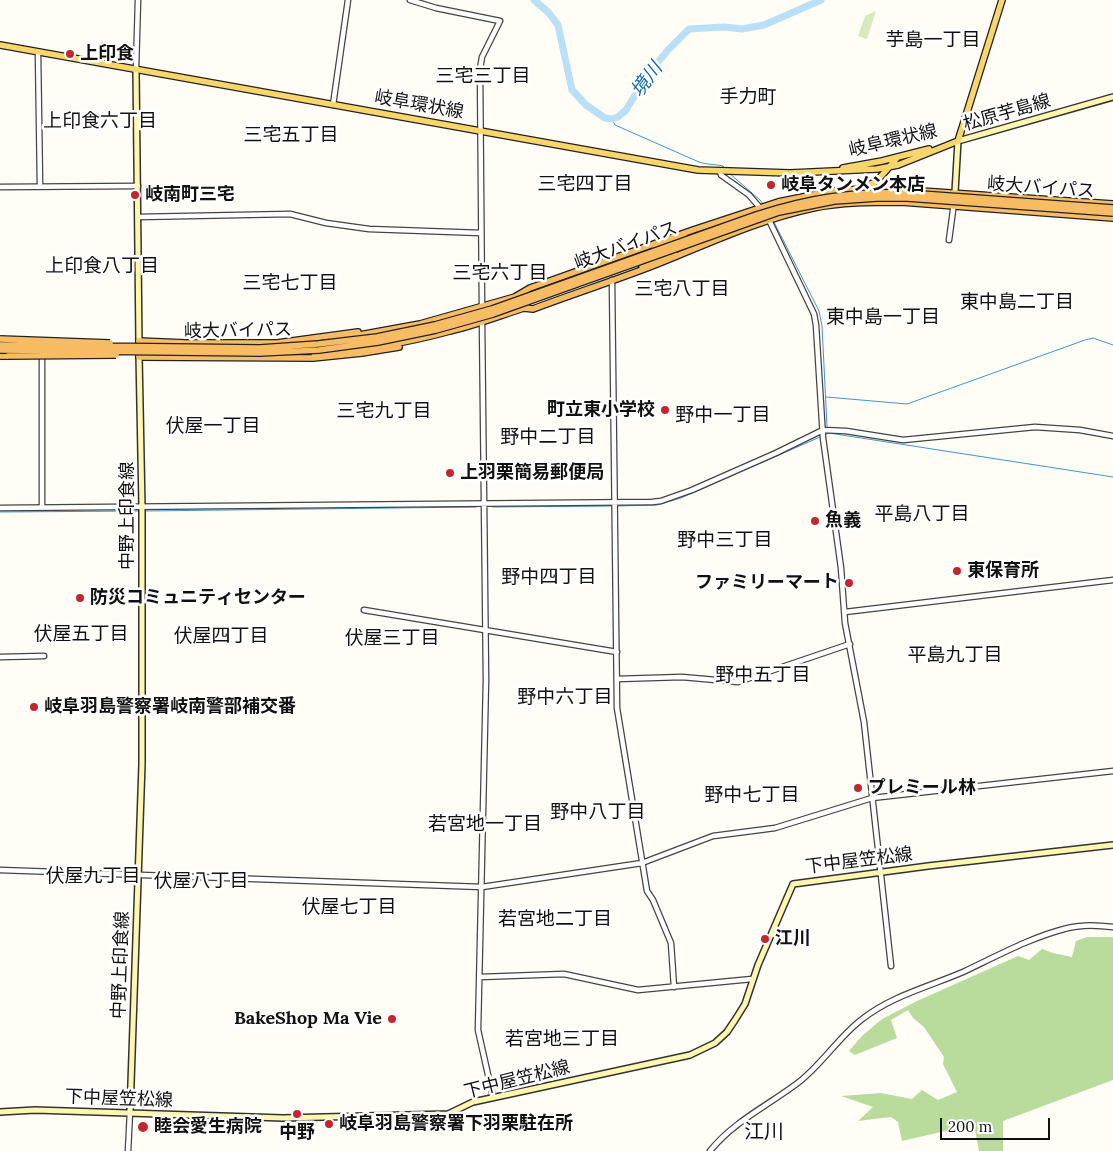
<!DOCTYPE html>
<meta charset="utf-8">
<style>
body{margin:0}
#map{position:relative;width:1113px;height:1151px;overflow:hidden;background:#fffdf5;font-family:Lora,serif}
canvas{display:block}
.scale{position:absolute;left:940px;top:1118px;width:110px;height:22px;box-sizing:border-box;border:2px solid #111;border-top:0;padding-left:6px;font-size:15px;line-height:18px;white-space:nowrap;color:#111;-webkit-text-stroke:4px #fff;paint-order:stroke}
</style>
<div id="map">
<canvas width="1113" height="1151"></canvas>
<div class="scale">200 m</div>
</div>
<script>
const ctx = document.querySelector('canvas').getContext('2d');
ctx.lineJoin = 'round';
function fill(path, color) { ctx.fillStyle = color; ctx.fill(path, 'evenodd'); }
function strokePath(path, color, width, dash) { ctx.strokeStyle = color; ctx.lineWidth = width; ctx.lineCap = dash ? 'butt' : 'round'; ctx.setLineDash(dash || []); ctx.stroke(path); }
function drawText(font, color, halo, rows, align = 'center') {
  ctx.font = font + ' Lora,"Noto Sans JP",serif'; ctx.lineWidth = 5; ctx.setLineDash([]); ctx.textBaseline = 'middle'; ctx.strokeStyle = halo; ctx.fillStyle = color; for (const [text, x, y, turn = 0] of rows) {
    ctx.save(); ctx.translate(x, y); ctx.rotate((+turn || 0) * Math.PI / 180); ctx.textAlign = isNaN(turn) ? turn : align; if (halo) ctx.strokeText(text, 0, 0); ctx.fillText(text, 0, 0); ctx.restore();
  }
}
const green = new Path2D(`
 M 876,11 L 867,39 L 858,36 L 865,16 Z`);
const forest = new Path2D(`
 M 1087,937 L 1113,937 L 1113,1080 L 1003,1121 L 1003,1151 L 979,1151 L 975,1130 L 945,1131 L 902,1141 L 898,1122 L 891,1117 L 858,1121 L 873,1107 L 841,1096 L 881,1093 L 912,1099 L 922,1090 L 938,1100 L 957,1092 L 943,1064 L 944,1057 L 924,1027 L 913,1018 L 908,1010 L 891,1020 L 897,1038 L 855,1055 L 849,1051 L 862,1036 L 882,1019 L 917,1001 L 1018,956 L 1029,960 L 1042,949 L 1053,953 L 1072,957 L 1076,941 Z`);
const stream = new Path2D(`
 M 612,119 L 615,125 L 699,162 C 707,165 715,164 723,166 L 725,168
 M 729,173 L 760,200 L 763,204
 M 773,220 L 819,311 L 822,326 L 827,426 L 829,433
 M 826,397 L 907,404 L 1085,340 L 1093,338 L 1113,345
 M 827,434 L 829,433 L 1113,477
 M 617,506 L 657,505 L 681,498 L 820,437
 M 493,507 L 613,506
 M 144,511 L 476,507
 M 0,512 L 140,511`);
const river = new Path2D(`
 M 534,0 L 548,12 L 558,25 L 572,90 L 586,105 L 605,118 L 612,119 L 618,117 L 626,110 L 648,74 L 668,50 L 689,29 L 724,27 L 742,29 L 764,25 L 821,0`);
const tertiary = new Path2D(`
 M 410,0 L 436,8 L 500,21 L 482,57 L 480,69 L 482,308
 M 38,52 L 40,186
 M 136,69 L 138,0
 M 333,105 L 348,0
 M 720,171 L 721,175 L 749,195 L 762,210
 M 0,187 L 138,186
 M 138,217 L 290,214 L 326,223 L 369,229 L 481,233
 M 768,218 L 814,314 L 816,325 L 823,438 L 841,568 L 845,623 L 864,722 L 891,966
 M 949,240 L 954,203
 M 612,280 L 617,708 L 647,891 L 653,900 L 671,943 L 674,987
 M 482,320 L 486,680 L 478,1030 L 493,1097
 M 42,360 L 42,508
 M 0,508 L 652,502 L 661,501 L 692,490 L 776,453 L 823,430 L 846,431 L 903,440 L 1035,427 L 1080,430 L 1113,436
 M 364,610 L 617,652
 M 845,612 L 1113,580
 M 0,657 L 44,656
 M 617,679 L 682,677 L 738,682 L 850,644
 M 0,870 L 482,887 L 642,863 L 713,836 L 775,828 L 872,798 L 1113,771
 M 480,977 L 564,974 L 638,990 L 752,979
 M 128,1151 L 130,1112
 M 710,1151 C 734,1121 769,1105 799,1082 C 822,1064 838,1038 861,1020 C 891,996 928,987 963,972 C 997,956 1031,937 1068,928 C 1083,924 1098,925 1113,927`);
const secondary = new Path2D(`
 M 136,69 L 139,344
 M 955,192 L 958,141 L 1113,97
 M 0,1112 L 35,1110 L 283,1118 L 448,1114 L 473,1102 L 690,1055 L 715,1043 L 727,1032 L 735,1020 L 745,1004 L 758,965 L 793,884 L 928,866 L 1113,845
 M 130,1112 L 142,764 L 142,507 L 139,355`);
const primary = new Path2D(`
 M 0,45 L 698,170 L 790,173 L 877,169 L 898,165 L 958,141
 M 958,141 L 1002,0
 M 843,168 L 882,161 L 929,149
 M 861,187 L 876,182 L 897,158`);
const trunk = new Path2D(`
 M 655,247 L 685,238
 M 642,266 L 674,252
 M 513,298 L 530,288 L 693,230 L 778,202 L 833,191 L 877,188 L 1113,204
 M 524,308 L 533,309 C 573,294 613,281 652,266 C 705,245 757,220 813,208 C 842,202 872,202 901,202 L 1113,218
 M 332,340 L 420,324 L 515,297
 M 139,341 L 186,343 L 277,343 L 358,332
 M 314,353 C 360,351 406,343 450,331 C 476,325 501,315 527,307
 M 0,356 L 8,356
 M 139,357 L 313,358 L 362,353 L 399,347`);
const trunkBridge = new Path2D(`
 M 0,339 L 110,343
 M 0,345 L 260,348 L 318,344 L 377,337 L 435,325 L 492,309 L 756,215 C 808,198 853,191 907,193 L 1113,208
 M 0,350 L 260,353 L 319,350 L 378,342 L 436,330 L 493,314 L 779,212 L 834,201 L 877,198 L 907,198 L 1113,213
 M 8,356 L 116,355`);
const markers = [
 [70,54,5,"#c4262e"],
 [771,185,5,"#c4262e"],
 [135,195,5,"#c4262e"],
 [665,410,5,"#c4262e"],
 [450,473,5,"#c4262e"],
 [815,521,5,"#c4262e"],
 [957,571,5,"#c4262e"],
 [849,583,5,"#c4262e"],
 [80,598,5,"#c4262e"],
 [34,707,5,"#c4262e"],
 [858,788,5,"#c4262e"],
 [765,939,5,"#c4262e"],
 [392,1019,5,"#c4262e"],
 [297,1114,5,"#c4262e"],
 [329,1124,5,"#c4262e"],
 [143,1127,6,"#c4262e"]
];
const poiNames = [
 ["上印食",80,54],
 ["岐阜タンメン本店",781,185],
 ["岐南町三宅",145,195],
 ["町立東小学校",655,410,"right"],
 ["上羽栗簡易郵便局",460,473],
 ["魚義",825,521],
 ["東保育所",967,571],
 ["ファミリーマート",839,583,"right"],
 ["防災コミュニティセンター",90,598],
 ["岐阜羽島警察署岐南警部補交番",44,707],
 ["プレミール林",868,788],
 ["江川",775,939],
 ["BakeShop Ma Vie",382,1019,"right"],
 ["岐阜羽島警察署下羽栗駐在所",339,1124],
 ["睦会愛生病院",154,1127],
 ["中野",297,1133,"center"]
];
const streetNames = [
 ["岐阜環状線",419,105,10],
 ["松原芋島線",1007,113,-16],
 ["岐阜環状線",893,141,-13],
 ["岐大バイパス",1041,188,4],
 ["岐大バイパス",626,246,-20],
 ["岐大バイパス",238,331,-1],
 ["中野上印食線",128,516,-90],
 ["下中屋笠松線",859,861,-7],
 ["中野上印食線",121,965,-88],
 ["下中屋笠松線",517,1080,-14],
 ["下中屋笠松線",119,1099,2]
];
const neighbourhoodNames = [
 ["芋島一丁目",933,41],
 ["三宅三丁目",483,77],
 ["手力町",748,98],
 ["上印食六丁目",100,122],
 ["三宅五丁目",291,136],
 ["三宅四丁目",585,185],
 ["上印食八丁目",102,267],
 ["三宅六丁目",500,274],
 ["三宅七丁目",290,284],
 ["三宅八丁目",682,290],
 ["東中島二丁目",1017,303],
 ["東中島一丁目",883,318],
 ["三宅九丁目",384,412],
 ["野中一丁目",723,416],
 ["伏屋一丁目",213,427],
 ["野中二丁目",548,438],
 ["平島八丁目",922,515],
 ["野中三丁目",725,541],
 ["野中四丁目",549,578],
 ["伏屋五丁目",81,635],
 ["伏屋四丁目",221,637],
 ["伏屋三丁目",392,639],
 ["平島九丁目",955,656],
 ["野中五丁目",763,676],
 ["野中六丁目",565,698],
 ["野中七丁目",752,796],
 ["野中八丁目",598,813],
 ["若宮地一丁目",485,825],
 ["伏屋九丁目",93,877],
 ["伏屋八丁目",201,882],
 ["伏屋七丁目",349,908],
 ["若宮地二丁目",555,920],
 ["若宮地三丁目",562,1040]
];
const waterNames = [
 ["境川",647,80,-54]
];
const quarterNames = [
 ["江川",764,1132]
];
fill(green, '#d5ebbd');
fill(forest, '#b9dc9c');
strokePath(stream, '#3f96cf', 1);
strokePath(river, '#b9e0f7', 7);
strokePath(tertiary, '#444', 7);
strokePath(secondary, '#333', 8);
strokePath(primary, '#222', 8);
strokePath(trunk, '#222', 8);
strokePath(tertiary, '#fff', 4.5);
strokePath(secondary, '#fff6b0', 5);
strokePath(primary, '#f9d66b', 5.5);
strokePath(trunk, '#f7bc64', 5.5);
strokePath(trunkBridge, '#222', 8, []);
strokePath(trunkBridge, '#f7bc64', 5.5);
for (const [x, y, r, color] of markers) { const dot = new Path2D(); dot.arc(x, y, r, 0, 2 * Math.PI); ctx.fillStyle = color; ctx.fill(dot); strokePath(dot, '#fff', 2); }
drawText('bold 18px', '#111', '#fff', poiNames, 'left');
drawText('18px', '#111', '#fff', streetNames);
drawText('19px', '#111', '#fff', neighbourhoodNames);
drawText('italic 19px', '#1768a6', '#fff', waterNames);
drawText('20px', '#111', '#fff', quarterNames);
</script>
